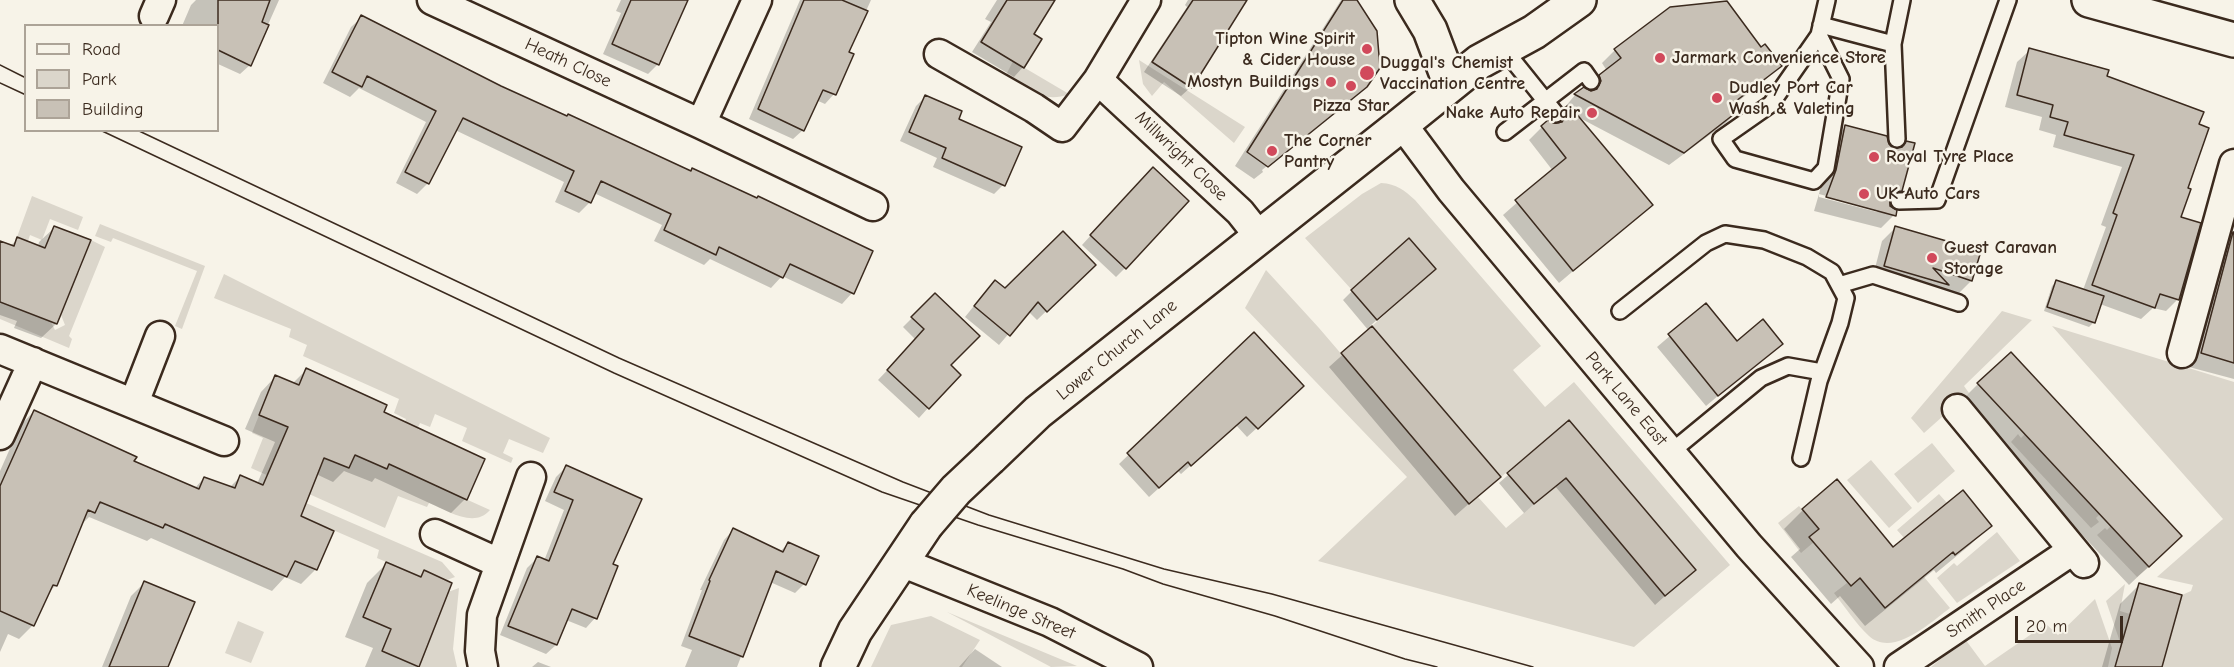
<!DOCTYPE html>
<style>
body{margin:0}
#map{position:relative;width:2234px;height:667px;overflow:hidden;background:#f7f3e8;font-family:"Comic Neue",sans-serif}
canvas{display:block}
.legend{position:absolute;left:24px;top:24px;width:195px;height:108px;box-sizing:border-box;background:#f7f3e8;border:2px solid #aca397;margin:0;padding:8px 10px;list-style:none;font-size:18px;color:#3b2a1e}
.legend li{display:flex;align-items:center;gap:12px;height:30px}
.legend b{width:30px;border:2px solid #aca397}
.scale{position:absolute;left:2015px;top:616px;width:108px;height:27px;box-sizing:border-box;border:3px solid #3b2a1e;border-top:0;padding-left:8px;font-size:18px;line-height:21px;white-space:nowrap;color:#3b2a1e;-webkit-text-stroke:4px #f7f3e8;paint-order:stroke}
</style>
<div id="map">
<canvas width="2234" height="667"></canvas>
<ul class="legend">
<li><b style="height:8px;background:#f7f3e8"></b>Road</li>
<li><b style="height:16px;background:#dbd6cb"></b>Park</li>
<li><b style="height:16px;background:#c8c1b6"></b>Building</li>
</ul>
<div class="scale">20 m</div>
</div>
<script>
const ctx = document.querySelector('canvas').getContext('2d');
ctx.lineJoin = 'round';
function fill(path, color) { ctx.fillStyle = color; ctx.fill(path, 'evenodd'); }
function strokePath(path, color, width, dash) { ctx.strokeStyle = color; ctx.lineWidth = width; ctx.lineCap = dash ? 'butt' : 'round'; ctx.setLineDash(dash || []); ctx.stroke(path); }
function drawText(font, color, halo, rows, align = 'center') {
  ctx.font = font + ' "Comic Neue",sans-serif'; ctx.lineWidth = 5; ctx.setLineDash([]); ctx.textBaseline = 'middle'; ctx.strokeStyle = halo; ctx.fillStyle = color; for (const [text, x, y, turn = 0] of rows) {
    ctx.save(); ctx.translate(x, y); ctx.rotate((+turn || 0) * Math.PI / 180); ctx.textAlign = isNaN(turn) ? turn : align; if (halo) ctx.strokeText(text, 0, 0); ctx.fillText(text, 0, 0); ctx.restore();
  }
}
const green = new Path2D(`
 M 1139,60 L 1245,127 L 1234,143 L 1164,82 L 1152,96 L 1143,84 Z
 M 1013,61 L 1069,94 C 1044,104 1026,88 1005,77 Z
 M 1381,183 C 1397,184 1404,190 1415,200 L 1541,346 L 1513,370 L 1545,407 L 1574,382 L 1730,565 L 1634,647 L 1318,561 L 1407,477 L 1245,308 L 1266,270 L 1319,328 L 1469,503 L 1478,497 L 1506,528 L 1596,452 L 1569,420 L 1501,477 L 1372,326 L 1436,269 L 1409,239 L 1351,289 L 1305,238 L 1362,194 ZM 1620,480 L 1696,570 L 1665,596 L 1589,505 Z
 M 32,196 L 83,217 L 78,230 L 50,219 L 42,240 L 30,235 L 28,241 L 17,237 Z
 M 100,224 L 205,266 L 182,329 L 175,326 L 197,271 L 113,238 L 111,242 L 95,236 Z
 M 91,240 L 105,247 L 69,336 L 72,339 L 69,348 L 0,319 L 0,295 L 30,306 L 28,313 L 51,322 L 55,330 L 65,325 L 61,315 L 73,283 L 71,270 L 79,273 Z
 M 224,274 L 550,438 L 543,453 L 509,439 L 503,453 L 513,458 L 511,463 L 462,441 L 467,428 L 435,414 L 430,427 L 420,423 L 399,469 L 490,510 C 474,529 447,510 429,503 L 427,507 L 398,496 L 385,528 L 251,468 L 263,438 L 252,433 L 259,415 L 288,427 L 283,441 L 348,468 L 355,455 L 387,468 L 406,419 L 394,413 L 399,399 L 303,356 L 307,345 L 289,337 L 291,329 L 214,298 Z
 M 2002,311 L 2032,320 L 1964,386 L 1969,393 L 1924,433 L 1911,418 Z
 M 2052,326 L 2234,382 L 2234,667 L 2162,667 L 2182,595 L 2191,591 L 2193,585 L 2157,577 L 2223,519 Z
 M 2018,434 L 2021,438 L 2025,434 L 2100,514 L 2096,518 L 2099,522 L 2091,528 L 2011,442 Z
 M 1932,443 L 1955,471 L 1918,503 L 1894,474 Z
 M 1871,460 L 1912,508 L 1889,528 L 1847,480 Z
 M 1939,494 L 1947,503 L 1906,540 L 1897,530 Z
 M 306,503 L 442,562 L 455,577 L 447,580 L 424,570 L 421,577 L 377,558 L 379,550 L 301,516 Z
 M 1799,506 L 1819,529 L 1814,542 L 1801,553 L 1778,523 Z
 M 2111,526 L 2149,567 L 2137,577 L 2097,535 L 2105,528 L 2107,530 Z
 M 1997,532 L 2020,561 L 1957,603 L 1937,578 L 1954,563 L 1957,566 Z
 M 1924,577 L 1950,608 C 1931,622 1893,658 1869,636 C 1856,624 1845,607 1834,593 L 1847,583 L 1850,586 L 1860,578 L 1885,608 Z
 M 2125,584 L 2120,611 L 2130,614 L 2121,645 L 2106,601 Z
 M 459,588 L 453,649 L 457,667 L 419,667 L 432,634 L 425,631 L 448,592 Z
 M 2095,599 L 2112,648 L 2108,667 L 1931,667 L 1965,639 L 1985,666 L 2046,624 L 2058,635 Z
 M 947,612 L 1077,666 L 1051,667 Z
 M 931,616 L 980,640 L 962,667 L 871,667 L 891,625 Z
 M 238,621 L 264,632 L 251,663 L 225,653 Z`);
const shadow = new Path2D(`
 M 196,0 L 279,0 L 250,65 L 240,74 L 218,64 L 218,26 L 182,26 L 191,5 Z
 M 621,0 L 686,0 L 658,64 L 648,74 L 603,54 L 621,13 L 616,11 Z
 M 800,0 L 871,0 L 847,53 L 852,55 L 834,94 L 825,104 L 816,100 L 803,130 L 793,139 L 749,119 Z
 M 997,0 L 1042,0 L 1023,67 L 1014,77 L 972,52 L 991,22 L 985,19 Z
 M 1188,0 L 1245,0 L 1191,87 L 1181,96 L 1144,72 L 1187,7 L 1185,5 Z
 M 1341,0 L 1356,0 L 1362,90 L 1262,170 L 1263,172 L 1254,179 L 1235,166 Z
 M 362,17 L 852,293 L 842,304 L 782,276 L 771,288 L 710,259 L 704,265 L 654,241 L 662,225 L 594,193 L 590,202 L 579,213 L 555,202 L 564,182 L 455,130 L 428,183 L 417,194 L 396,183 L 426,122 L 359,88 L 350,97 L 323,83 L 351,27 Z
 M 1761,49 L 1780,66 L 1766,79 L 1736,103 L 1740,108 L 1727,122 L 1669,165 L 1576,116 L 1651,205 L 1559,283 L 1503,215 L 1553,171 L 1529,140 L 1542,127 L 1551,124 L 1575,95 L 1584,89 L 1586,90 L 1607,71 L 1602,63 L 1615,50 Z
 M 2030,50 L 2105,77 L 2198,125 L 2179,218 L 2178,299 L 2166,311 L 2153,308 L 2141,319 L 2100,304 L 2094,322 L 2089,327 L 2044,311 L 2052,286 L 2057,281 L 2083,290 L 2106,227 L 2101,225 L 2122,167 L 2053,147 L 2056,135 L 2039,130 L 2042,117 L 2005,107 L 2017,62 Z
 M 925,97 L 957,120 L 1003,185 L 994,194 L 933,167 L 937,158 L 900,141 L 916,106 Z
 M 1846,127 L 1887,144 L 1892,149 L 1901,190 L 1889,202 L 1894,215 L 1881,228 L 1814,211 L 1819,194 L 1819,197 L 1877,212 L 1879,210 L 1819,194 L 1832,140 Z
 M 1143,178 L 1125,268 L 1116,277 L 1082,245 Z
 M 54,228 L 56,324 L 41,338 L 14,328 L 17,321 L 0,315 L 0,242 L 10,246 L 18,239 L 38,247 L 39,242 Z
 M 1895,228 L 1971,281 L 1958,294 L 1942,289 L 1934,297 L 1872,280 L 1882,241 Z
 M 2233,233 L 2234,233 L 2234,379 L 2189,367 L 2220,247 Z
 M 1094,265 L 1037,320 L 1028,311 L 999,345 L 965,317 L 986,291 L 1005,290 Z
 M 1425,278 L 1370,326 L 1499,477 L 1455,516 L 1329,367 L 1369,331 L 1343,300 L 1352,291 Z
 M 935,295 L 949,365 L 928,408 L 919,418 L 878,380 L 916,340 L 903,327 Z
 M 1706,305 L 1736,343 L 1781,343 L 1706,406 L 1657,347 Z
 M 1254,334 L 1292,396 L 1247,437 L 1236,425 L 1181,474 L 1178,471 L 1149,497 L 1119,464 Z
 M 306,370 L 383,412 L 465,499 L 451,513 L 375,478 L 372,482 L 344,471 L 333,482 L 316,474 L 299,517 L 332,532 L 315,570 L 301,584 L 285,577 L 272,591 L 151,538 L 147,541 L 89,517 L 80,526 L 56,585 L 48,593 L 33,625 L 19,639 L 8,634 L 0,652 L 0,471 L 20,426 L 34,411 L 132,462 L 194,489 L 204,478 L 229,488 L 240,477 L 257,484 L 275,442 L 245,429 L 261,392 L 275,377 L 292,384 Z
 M 1978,384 L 2161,555 L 2129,585 L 1959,403 Z
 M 1569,422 L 1694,570 L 1655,605 L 1555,486 L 1524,513 L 1499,483 Z
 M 566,467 L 611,564 L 595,618 L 586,628 L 566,620 L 556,645 L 546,654 L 500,635 L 527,568 L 537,558 L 544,561 L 564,510 L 545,501 L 556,477 Z
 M 1803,510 L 1893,549 L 1990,526 L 1970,545 L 1936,573 L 1934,570 L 1865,626 L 1840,596 L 1831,604 L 1791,557 L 1800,549 L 1784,529 Z
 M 733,530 L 780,552 L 788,543 L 804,584 L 795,593 L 770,582 L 737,667 L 685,667 L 692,650 L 681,646 L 702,590 L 700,590 L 724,540 Z
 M 386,564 L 419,577 L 424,572 L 416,667 L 365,667 L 373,648 L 345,637 L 367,583 Z
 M 144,583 L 166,667 L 102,667 L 131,596 Z
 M 2139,585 L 2160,667 L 2102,667 L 2120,604 Z
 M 975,649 L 1002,667 L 959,667 Z
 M 538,662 L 551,667 L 532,667 Z`);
const building = new Path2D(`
 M 218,0 L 270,0 L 262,22 L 269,25 L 251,66 L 218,50 Z
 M 631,0 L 688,0 L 659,65 L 612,44 Z
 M 804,0 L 842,0 L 868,11 L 849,52 L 854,54 L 836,95 L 823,90 L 804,131 L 758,109 Z
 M 1007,0 L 1055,0 L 1034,34 L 1042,39 L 1024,68 L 981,42 Z
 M 1193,0 L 1247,0 L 1192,88 L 1152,62 Z
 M 1343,0 L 1357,0 L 1377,31 L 1380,68 L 1367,87 L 1268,167 L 1247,152 Z
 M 1727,1 L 1761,47 L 1765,44 L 1782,66 L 1736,101 L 1742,108 L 1684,153 L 1574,94 L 1584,87 L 1591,91 L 1597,89 L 1601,81 L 1599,75 L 1621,58 L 1614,49 L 1670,7 Z
 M 361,15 L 501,86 L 567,116 L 568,114 L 691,171 L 692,168 L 757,198 L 758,196 L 873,251 L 854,294 L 790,264 L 783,278 L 719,247 L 716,255 L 664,230 L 671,214 L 601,181 L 591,203 L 565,191 L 574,171 L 463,118 L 429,184 L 405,172 L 436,111 L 367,76 L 362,87 L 332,72 Z
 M 2029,48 L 2109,70 L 2107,76 L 2204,112 L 2199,124 L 2209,128 L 2188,188 L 2191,189 L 2181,217 L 2201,223 L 2179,300 L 2160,294 L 2155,308 L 2092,285 L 2117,215 L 2113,213 L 2134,155 L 2064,135 L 2068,122 L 2050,117 L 2053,105 L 2017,95 Z
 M 925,95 L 962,111 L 959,119 L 1022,147 L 1005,186 L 942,158 L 946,148 L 909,132 Z
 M 1569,105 L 1653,205 L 1573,271 L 1515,200 L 1566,158 L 1541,126 L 1548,120 L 1553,123 L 1562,122 L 1565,117 L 1564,108 Z
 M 1845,125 L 1887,136 L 1889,144 L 1893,148 L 1902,147 L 1906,141 L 1915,143 L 1902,191 L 1894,192 L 1890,197 L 1890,206 L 1897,210 L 1896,216 L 1826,197 L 1836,170 Z
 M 1153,167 L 1189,201 L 1126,269 L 1090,235 Z
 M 54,226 L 91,240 L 57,324 L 0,302 L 0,241 L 14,246 L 17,237 L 45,248 Z
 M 1895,226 L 1981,251 L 1972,281 L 1933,268 L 1949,285 L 1884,266 Z
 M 1063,231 L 1096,265 L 1047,312 L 1038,302 L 1010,336 L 974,306 L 995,280 L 1005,288 Z
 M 2233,232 L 2234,232 L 2234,363 L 2201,353 Z
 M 1409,238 L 1436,269 L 1377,320 L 1351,290 Z
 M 2056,280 L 2104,296 L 2095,323 L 2047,307 Z
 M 935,293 L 980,336 L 951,365 L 961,375 L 929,409 L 887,370 L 924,329 L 911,317 Z
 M 1706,303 L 1737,341 L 1763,319 L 1783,344 L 1718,396 L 1668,334 Z
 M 1372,326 L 1501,477 L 1469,504 L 1341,353 Z
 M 1254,332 L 1304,386 L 1258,429 L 1246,417 L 1191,466 L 1188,462 L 1159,488 L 1127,453 Z
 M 2011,352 L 2182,536 L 2149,567 L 1977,383 Z
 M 306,368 L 387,405 L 384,412 L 485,459 L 467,500 L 389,464 L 387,469 L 355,455 L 349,468 L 324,458 L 301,516 L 334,531 L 317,570 L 295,561 L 287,577 L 165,524 L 163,528 L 100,502 L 95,513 L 88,510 L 57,586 L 53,585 L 34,626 L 0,611 L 0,486 L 34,410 L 137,457 L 134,461 L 199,489 L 204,477 L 235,488 L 240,475 L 263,485 L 288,427 L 259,415 L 275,375 L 299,385 Z
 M 1569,420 L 1696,570 L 1665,596 L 1566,478 L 1534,504 L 1507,473 Z
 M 566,465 L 642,499 L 613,564 L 618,566 L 597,619 L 572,609 L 557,645 L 508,626 L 537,556 L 549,561 L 573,500 L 554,492 Z
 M 1837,479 L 1893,547 L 1963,490 L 1992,526 L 1955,555 L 1953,552 L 1885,608 L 1860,578 L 1851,586 L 1809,537 L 1819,529 L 1802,509 Z
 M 733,528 L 783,552 L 788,542 L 819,556 L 806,585 L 776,571 L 743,657 L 689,636 L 710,581 L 709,580 Z
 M 386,562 L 421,577 L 424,570 L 452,583 L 419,667 L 382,651 L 391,629 L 363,617 Z
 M 144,581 L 195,602 L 168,667 L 109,667 Z
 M 2139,583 L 2182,595 L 2162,667 L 2115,667 Z`);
const service = new Path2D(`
 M 1821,25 L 1893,44
 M 1819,35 L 1841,79 L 1826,168 L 1814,181 L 1735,159 L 1721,139 L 1771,104 L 1819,35 L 1827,0
 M 1503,48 L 1556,114
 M 1505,132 L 1584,71 L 1591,81
 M 1897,139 L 1893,44 L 1902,0
 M 1899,201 L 1937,200 L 2008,0
 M 1839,285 L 1873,275 L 1959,303
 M 1620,311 L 1706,243 L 1725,234 L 1764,240 L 1807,257 L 1832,272 L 1846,298 L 1840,323 L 1819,381 L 1801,458
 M 1671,452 L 1761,378 L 1788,366 L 1822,372`);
const minor = new Path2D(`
 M 432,0 L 701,124 L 873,206
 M 154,16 L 161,0
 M 939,54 L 1034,108 L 1062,127 L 1098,80 L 1146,0
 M 1098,80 L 1240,212 L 1259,236
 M 701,124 L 757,0
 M 1402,124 L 1451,190 L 1749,546 L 1859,667
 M 0,349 L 224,441
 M 2182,353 L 2234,164
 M 134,403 L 160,336
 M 1957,409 L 2084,563
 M 0,435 L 33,362
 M 435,534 L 499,563
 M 901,562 L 1050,622 L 1138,667
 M 483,667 L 480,651 L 482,615 L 531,477
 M 1899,667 L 2073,550`);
const secondary = new Path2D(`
 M 1412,0 L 1430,30 L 1450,83
 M 990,458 L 1038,412 L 1402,124 L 1479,62 L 1534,32 L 1579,0
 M 838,667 L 855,631 L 926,525`);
const trunk = new Path2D(`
 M 2089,0 L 2234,40`);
const tram = new Path2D(`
 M 0,65 L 26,78
 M 0,83 L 26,95
 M 100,130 L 614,373 L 882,492 L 978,525 L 1123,569 L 1163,584 L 1275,616 L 1405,659 L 1437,667
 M 137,130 L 619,358 L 903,482 L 989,515 L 1164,569 L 1272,594 L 1533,667`);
const secondaryBridge = new Path2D(`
 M 926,525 L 956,490 L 990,458`);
const markers = [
 [1367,49,6,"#d1495b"],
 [1660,58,6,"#d1495b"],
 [1367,73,8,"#d1495b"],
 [1331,82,6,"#d1495b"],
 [1351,86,6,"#d1495b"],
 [1717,98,6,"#d1495b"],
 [1592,113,6,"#d1495b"],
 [1272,151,6,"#d1495b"],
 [1874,157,6,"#d1495b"],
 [1864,194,6,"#d1495b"],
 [1932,258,6,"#d1495b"]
];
const poiNames = [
 ["Tipton Wine Spirit",1355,39,"right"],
 ["& Cider House",1355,60,"right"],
 ["Jarmark Convenience Store",1672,58],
 ["Duggal's Chemist",1380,63],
 ["Vaccination Centre",1380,84],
 ["Mostyn Buildings",1319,82,"right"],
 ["Dudley Port Car",1729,88],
 ["Wash & Valeting",1729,109],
 ["Pizza Star",1351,106,"center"],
 ["Nake Auto Repair",1580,113,"right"],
 ["The Corner",1284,141],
 ["Pantry",1284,162],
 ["Royal Tyre Place",1886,157],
 ["UK Auto Cars",1876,194],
 ["Guest Caravan",1944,248],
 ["Storage",1944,269]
];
const streetNames = [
 ["Heath Close",568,63,25],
 ["Millwright Close",1181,156,44],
 ["Lower Church Lane",1117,350,-39],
 ["Park Lane East",1626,399,50],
 ["Smith Place",1986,609,-34],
 ["Keelinge Street",1021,612,23]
];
fill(green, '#dbd6cb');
fill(shadow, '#0003');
fill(building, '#c8c1b6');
strokePath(building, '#3b2a1e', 1.5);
strokePath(service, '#3b2a1e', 20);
strokePath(minor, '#3b2a1e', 33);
strokePath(secondary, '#3b2a1e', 38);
strokePath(trunk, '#3b2a1e', 38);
strokePath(service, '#f7f3e8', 15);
strokePath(minor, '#f7f3e8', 28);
strokePath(secondary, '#f7f3e8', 33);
strokePath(trunk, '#f7f3e8', 33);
strokePath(tram, '#3b2a1e', 1.5);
strokePath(secondaryBridge, '#3b2a1e', 38, []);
strokePath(secondaryBridge, '#f7f3e8', 33);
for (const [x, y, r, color] of markers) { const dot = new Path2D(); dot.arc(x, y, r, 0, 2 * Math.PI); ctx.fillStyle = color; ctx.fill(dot); strokePath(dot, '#f7f3e8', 2); }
drawText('bold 18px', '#3b2a1e', '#f7f3e8', poiNames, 'left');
drawText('18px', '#3b2a1e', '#f7f3e8', streetNames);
</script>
